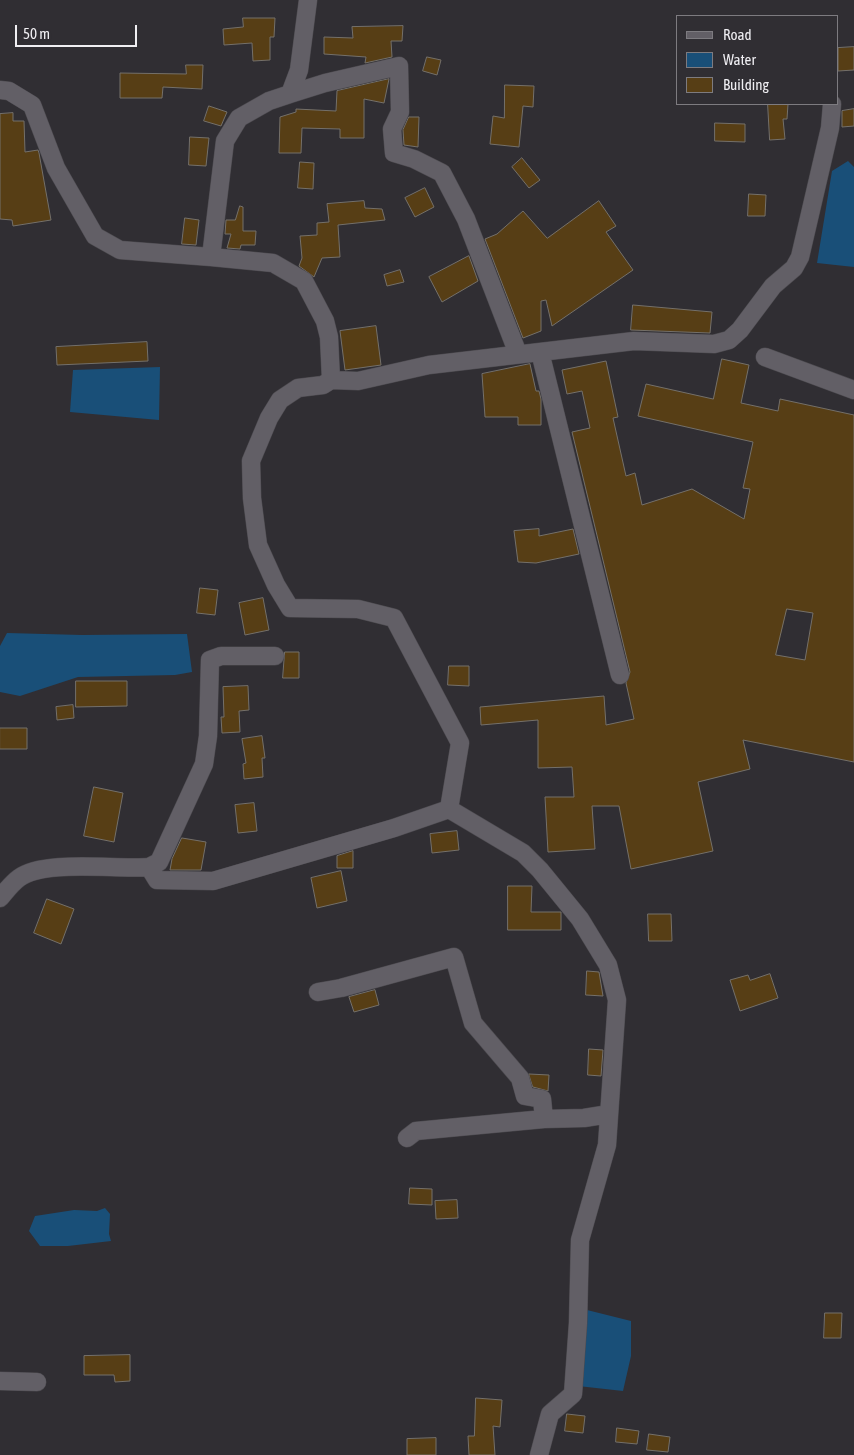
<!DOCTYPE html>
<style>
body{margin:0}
#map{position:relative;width:854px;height:1455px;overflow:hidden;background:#302e33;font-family:"Asap Condensed",sans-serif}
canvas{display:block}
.legend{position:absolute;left:676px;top:15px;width:162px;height:90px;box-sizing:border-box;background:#302e33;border:1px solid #7d7b80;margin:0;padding:6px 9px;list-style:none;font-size:15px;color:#f0eff3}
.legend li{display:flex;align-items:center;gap:10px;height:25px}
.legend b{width:25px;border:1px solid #7d7b80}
.scale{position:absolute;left:15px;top:25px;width:122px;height:22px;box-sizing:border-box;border:2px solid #f0eff3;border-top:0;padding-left:6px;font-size:15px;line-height:18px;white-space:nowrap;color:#f0eff3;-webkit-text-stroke:4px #302e33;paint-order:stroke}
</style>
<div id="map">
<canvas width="854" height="1455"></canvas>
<ul class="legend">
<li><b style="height:6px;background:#625f66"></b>Road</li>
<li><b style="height:14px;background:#194f78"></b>Water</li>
<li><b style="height:14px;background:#573e15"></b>Building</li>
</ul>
<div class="scale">50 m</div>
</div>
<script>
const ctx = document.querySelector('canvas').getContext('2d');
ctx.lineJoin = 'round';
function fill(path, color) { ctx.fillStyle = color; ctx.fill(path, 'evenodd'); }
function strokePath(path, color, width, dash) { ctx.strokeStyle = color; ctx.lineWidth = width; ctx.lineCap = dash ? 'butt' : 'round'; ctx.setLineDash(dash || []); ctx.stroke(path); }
const water = new Path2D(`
 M 848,161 L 854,167 L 854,267 L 817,263 L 832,171 Z
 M 160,367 L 159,420 L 70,412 L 73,370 Z
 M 7,633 L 82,635 L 187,634 L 192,672 L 175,675 L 78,677 L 20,696 L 0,692 L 0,646 Z
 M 105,1208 L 110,1214 L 109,1234 L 111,1241 L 68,1246 L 40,1246 L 29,1231 L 35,1216 L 74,1210 L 97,1211 Z
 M 587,1310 L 631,1321 L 631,1356 L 623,1391 L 578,1386 Z`);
const building = new Path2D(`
 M 243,18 L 275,18 L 274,37 L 270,37 L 270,60 L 253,61 L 252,43 L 224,45 L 223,29 L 243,27 Z
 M 403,26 L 402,41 L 391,41 L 392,57 L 365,63 L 366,57 L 324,54 L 324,37 L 353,38 L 352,27 Z
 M 854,47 L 854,70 L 838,71 L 838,48 Z
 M 427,57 L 441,60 L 437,75 L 423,71 Z
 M 186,65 L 203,65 L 202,89 L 163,87 L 162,98 L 120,98 L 120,73 L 186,74 Z
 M 389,79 L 384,103 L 364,99 L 364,138 L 340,138 L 340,129 L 302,128 L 301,153 L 279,153 L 280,117 L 296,112 L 296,109 L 336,111 L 337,91 Z
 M 505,85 L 534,86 L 533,107 L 523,106 L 519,147 L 490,144 L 493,116 L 504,118 Z
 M 768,104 L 788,104 L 787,119 L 783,119 L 785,139 L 770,140 Z
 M 209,106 L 227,112 L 221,126 L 204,121 Z
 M 854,109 L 854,126 L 842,127 L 842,111 Z
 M 13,113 L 13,121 L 24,121 L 25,152 L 38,150 L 39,153 L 51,220 L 13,226 L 12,220 L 0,219 L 0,114 Z
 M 409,117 L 419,117 L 418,147 L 404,145 L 403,130 Z
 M 715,123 L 745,124 L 745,142 L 715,141 Z
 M 190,137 L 209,138 L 206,166 L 189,165 Z
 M 522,158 L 540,180 L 529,188 L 512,167 Z
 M 300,162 L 314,163 L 313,189 L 298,188 Z
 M 425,188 L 434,207 L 415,217 L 405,198 Z
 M 749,194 L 766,195 L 765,216 L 748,216 Z
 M 364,201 L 365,208 L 382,209 L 385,220 L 338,225 L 340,257 L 322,258 L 314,277 L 299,266 L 302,258 L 300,236 L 317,235 L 317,223 L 329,222 L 327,204 Z
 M 599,201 L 616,226 L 606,232 L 633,270 L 552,326 L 546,300 L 541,301 L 541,331 L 523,338 L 485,239 L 497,234 L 523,211 L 547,238 Z
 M 240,206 L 243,207 L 243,231 L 256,231 L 255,245 L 241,245 L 240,249 L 227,248 L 231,234 L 225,234 L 226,220 L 235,220 Z
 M 185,218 L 199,220 L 196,245 L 182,244 Z
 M 469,256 L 478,281 L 442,302 L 429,277 Z
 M 400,270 L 404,282 L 387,286 L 384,275 Z
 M 633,305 L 712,312 L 710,333 L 631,330 Z
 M 376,326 L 381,365 L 345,370 L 340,331 Z
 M 147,342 L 148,361 L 57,365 L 56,347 Z
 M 722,359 L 749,365 L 741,403 L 778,411 L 780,399 L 854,415 L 854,762 L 743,740 L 750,769 L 698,782 L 713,851 L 631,869 L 619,806 L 592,806 L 595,849 L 548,852 L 545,797 L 574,797 L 572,767 L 538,768 L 538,720 L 481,725 L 480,707 L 604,696 L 606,725 L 634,719 L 626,683 L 630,672 L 572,432 L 590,428 L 582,391 L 567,394 L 562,370 L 606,361 L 618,417 L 613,418 L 626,476 L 635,473 L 642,505 L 692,489 L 744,519 L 750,489 L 743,488 L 753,442 L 638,416 L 646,384 L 713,399 ZM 787,609 L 813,613 L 805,660 L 776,655 Z
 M 530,364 L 536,391 L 539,391 L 541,399 L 541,425 L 518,425 L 518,417 L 485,417 L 482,374 Z
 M 539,529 L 539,536 L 573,529 L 579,554 L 536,563 L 518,562 L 514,531 Z
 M 200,588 L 218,590 L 215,615 L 197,613 Z
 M 263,598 L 269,630 L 245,635 L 239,603 Z
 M 285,652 L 299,652 L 299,678 L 283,678 Z
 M 449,666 L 469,666 L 469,686 L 448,685 Z
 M 76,681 L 127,681 L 127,706 L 76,707 Z
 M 248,686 L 249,710 L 239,711 L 240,732 L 222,733 L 221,717 L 224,717 L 223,687 Z
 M 73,705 L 74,718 L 57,720 L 56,707 Z
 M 0,728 L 27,728 L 27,749 L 0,749 Z
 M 262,736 L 265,758 L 262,758 L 263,777 L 244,779 L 243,764 L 246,763 L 242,739 Z
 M 94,787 L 123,793 L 114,842 L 84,836 Z
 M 254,803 L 257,831 L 238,833 L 235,805 Z
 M 457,831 L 459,850 L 432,853 L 430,834 Z
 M 182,838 L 206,842 L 201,870 L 170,870 L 172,859 Z
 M 353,851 L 353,868 L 337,868 L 337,856 Z
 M 341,871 L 347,901 L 317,908 L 311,878 Z
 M 508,886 L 532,886 L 531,912 L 561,912 L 561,930 L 508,930 Z
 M 47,899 L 74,909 L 61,944 L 34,933 Z
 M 648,914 L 671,914 L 672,941 L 649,941 Z
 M 587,971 L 599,972 L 603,996 L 586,995 Z
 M 770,974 L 778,998 L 740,1011 L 730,980 L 748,975 L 750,980 Z
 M 375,990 L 379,1005 L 354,1012 L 349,997 Z
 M 589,1049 L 603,1050 L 601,1076 L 588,1075 Z
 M 529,1074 L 549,1075 L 548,1091 L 533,1087 Z
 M 410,1188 L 432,1189 L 432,1205 L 409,1204 Z
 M 457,1200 L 458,1218 L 436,1219 L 435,1201 Z
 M 825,1313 L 842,1313 L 841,1338 L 824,1338 Z
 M 130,1355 L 130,1381 L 115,1382 L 114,1375 L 84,1375 L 84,1356 Z
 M 476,1398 L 502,1400 L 500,1427 L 493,1426 L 495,1455 L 469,1455 L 468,1436 L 474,1436 Z
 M 567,1414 L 585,1416 L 583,1433 L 565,1431 Z
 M 617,1428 L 639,1431 L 637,1444 L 616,1442 Z
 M 649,1434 L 670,1437 L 668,1452 L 647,1450 Z
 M 436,1438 L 436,1455 L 407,1455 L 407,1439 Z`);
const minor = new Path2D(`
 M 0,90 L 9,91 L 32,105 L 56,168 L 95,236 L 120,250 L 211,257 L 225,141 L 239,118 L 269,101 L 290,94 L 299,70 L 308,0
 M 290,94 L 325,83 L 399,66 L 400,112 L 392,129 L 394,153 L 414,159 L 442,173 L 466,219 L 518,354
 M 211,257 L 273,263 L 304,281 L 325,321 L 329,337 L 331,380 L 358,381 L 429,365 L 634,341 L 714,344 L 729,340 L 740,330 L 773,286 L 794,268 L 800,257 L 830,128 L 832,104
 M 540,352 L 620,675
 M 765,357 L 854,390
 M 331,380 L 323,385 L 298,388 L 280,400 L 269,418 L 251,461 L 252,498 L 258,545 L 276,585 L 290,608 L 358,609 L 394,618 L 460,743 L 449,809
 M 449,809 L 523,853 L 540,870 L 580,919 L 608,965 L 617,1000 L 607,1145 L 580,1240 L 578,1323 L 573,1394 L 550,1414 L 539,1455
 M 149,867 L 159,862 L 204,764 L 208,736 L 210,660 L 221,656 L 275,656
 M 0,898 C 6,891 12,883 19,878 C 44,859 117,870 149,867 L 157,880 L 213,881 L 394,828 L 449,809
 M 318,992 L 341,988 L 454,957 L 473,1023 L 520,1078 L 525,1096 L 542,1099 L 544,1119
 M 407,1138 L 416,1131 L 544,1119 L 584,1118 L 609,1114
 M 0,1381 L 37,1382`);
fill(water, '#194f78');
fill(building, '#573e15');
strokePath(building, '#74706a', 1);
strokePath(minor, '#4c4a4f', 19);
strokePath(minor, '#625f66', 18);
</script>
